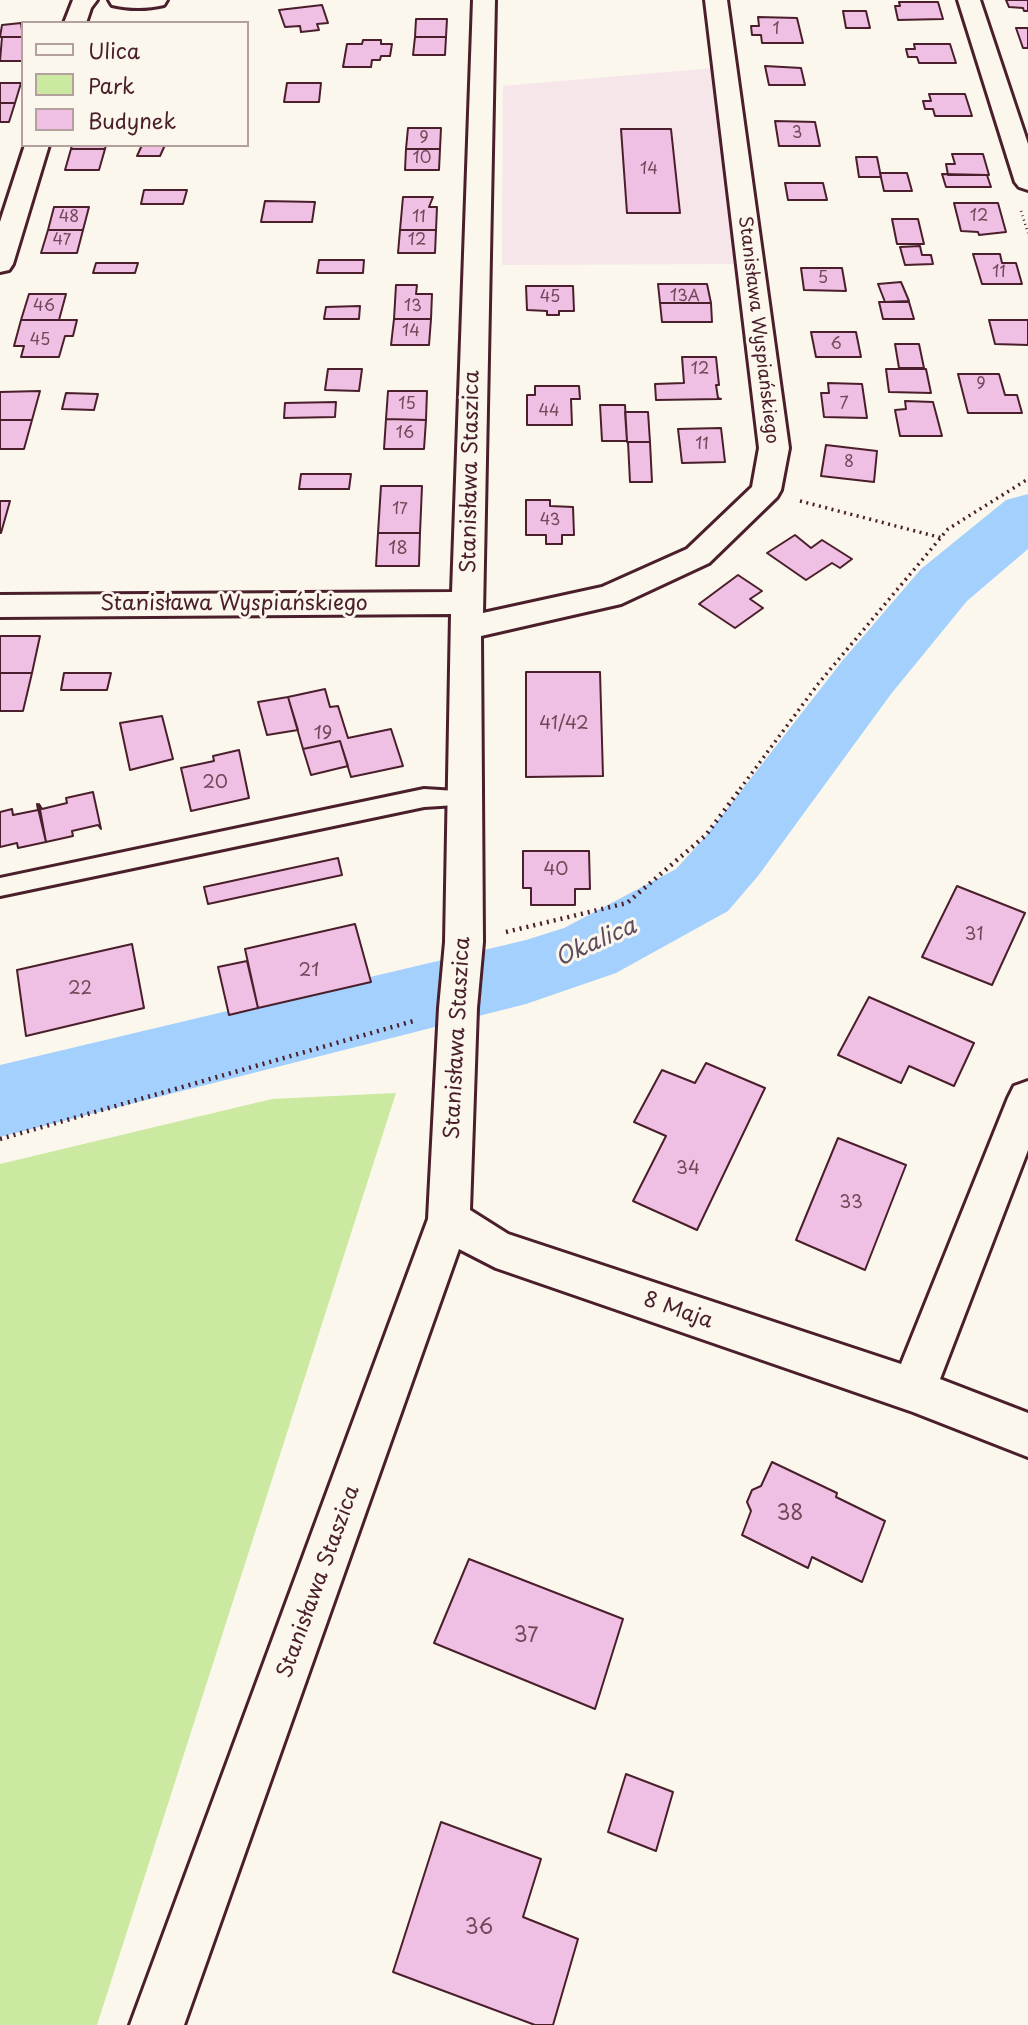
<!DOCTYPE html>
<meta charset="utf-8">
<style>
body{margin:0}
#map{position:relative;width:1028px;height:2025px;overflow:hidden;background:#fbf7ec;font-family:"Playpen Sans",sans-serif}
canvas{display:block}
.legend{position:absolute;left:21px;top:21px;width:228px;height:126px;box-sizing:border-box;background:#fbf7ec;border:2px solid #b4a19f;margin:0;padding:9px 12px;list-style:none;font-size:21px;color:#4a1f2b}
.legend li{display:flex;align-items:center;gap:14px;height:35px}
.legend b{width:35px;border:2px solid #b4a19f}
</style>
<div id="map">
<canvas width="1028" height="2025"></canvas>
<ul class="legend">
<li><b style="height:9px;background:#fbf7ec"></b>Ulica</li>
<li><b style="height:19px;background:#cbe9a1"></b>Park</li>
<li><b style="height:19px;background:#efc0e3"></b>Budynek</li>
</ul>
</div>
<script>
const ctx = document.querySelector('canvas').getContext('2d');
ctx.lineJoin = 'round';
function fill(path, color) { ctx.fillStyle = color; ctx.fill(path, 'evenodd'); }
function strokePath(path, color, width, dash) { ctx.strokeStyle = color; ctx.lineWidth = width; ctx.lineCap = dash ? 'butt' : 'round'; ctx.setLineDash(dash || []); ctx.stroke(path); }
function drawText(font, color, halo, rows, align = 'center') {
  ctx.font = font + ' "Playpen Sans",sans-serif'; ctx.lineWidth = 6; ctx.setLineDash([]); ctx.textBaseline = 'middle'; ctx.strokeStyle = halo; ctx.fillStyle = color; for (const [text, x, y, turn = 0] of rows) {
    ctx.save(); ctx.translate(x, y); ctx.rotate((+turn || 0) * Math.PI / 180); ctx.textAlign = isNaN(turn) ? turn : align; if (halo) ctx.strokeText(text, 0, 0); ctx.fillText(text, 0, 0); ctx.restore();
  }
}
const built = new Path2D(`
 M 725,67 L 751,264 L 502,265 L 503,86 Z`);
const green = new Path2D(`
 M 396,1093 L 97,2025 L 0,2025 L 0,1164 L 272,1099 Z`);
const river = new Path2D(`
 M 1028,494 L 1028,549 L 967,601 L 891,694 L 758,876 L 728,911 L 616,973 L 526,1004 L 0,1137 L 0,1065 L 526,940 L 564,928 L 676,869 L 706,836 L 843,660 L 921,569 L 1006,500 Z`);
const building = new Path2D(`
 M 1006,0 L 1028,0 L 1028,11 L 1024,11 L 1023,8 L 1009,7 Z
 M 899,2 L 938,2 L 943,19 L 898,20 L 895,6 L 900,6 Z
 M 322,5 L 328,23 L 317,24 L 319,30 L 301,32 L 300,26 L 285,27 L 279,10 Z
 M 843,11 L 866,11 L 870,28 L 846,28 Z
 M 758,17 L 797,18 L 803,43 L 762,43 L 761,35 L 752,35 L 751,26 L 759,26 Z
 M 416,19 L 447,19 L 446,37 L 415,37 Z
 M 21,23 L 23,37 L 0,37 L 2,25 Z
 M 1016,28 L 1028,28 L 1028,48 L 1023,48 Z
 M 2,37 L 23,37 L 23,61 L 0,61 Z
 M 415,37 L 446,37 L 445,55 L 413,55 Z
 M 363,40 L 381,40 L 381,44 L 392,44 L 390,56 L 381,56 L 380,60 L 372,60 L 371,67 L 343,67 L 347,44 L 362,44 Z
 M 914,44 L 950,44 L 956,63 L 919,63 L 917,57 L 908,57 L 906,49 L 915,49 Z
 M 765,66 L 801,68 L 805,85 L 769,85 Z
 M 0,83 L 21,83 L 15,103 L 0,103 Z
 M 287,83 L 321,83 L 319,102 L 284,102 Z
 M 929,94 L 965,94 L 972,116 L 935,116 L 933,109 L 925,109 L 923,101 L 931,101 Z
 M 0,103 L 15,103 L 9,122 L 0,122 Z
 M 775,121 L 815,122 L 820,146 L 779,146 Z
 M 408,128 L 441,128 L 440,149 L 406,149 Z
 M 621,129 L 671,129 L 680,213 L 627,213 Z
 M 72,145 L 106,145 L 105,149 L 71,149 Z
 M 142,145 L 165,145 L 160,156 L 137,156 Z
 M 71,149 L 105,149 L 99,170 L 65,170 Z
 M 406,149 L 440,149 L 439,170 L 405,170 Z
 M 952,154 L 983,154 L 989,175 L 948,175 L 946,164 L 955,164 Z
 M 856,157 L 877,157 L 881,177 L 859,177 Z
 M 880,173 L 907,173 L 912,191 L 884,191 Z
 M 942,174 L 987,175 L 991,187 L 946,187 Z
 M 785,183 L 823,183 L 827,200 L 788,200 Z
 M 144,190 L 187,190 L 183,204 L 141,204 Z
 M 403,197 L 433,197 L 429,207 L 437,207 L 436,230 L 400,230 Z
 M 265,201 L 315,202 L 312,222 L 261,222 Z
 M 954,203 L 998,203 L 1006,232 L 979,235 L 978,232 L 961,231 Z
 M 54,207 L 89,207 L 83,230 L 48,230 Z
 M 892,219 L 918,219 L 924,244 L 897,244 Z
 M 48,230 L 83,230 L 77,253 L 41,253 Z
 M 400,230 L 436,230 L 435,253 L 398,253 Z
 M 920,246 L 922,255 L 931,255 L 933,264 L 905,265 L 900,247 Z
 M 973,254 L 1000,254 L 1002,263 L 1016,263 L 1022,284 L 982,284 Z
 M 319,260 L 364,260 L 363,273 L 317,273 Z
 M 96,263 L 138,263 L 135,273 L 93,273 Z
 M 801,268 L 842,268 L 846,291 L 804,290 Z
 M 901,282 L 909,301 L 885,302 L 878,284 Z
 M 658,284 L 707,284 L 711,303 L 660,303 Z
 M 396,285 L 417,285 L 416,294 L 432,294 L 431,319 L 394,319 Z
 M 526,286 L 573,286 L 574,311 L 559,311 L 559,315 L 547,315 L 547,311 L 527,310 Z
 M 29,294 L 66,294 L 59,320 L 21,320 Z
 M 879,302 L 909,302 L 914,319 L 883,319 Z
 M 660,303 L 711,303 L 712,322 L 662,322 Z
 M 360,306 L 359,319 L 324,319 L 326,307 Z
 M 394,319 L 431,319 L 429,345 L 391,345 Z
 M 21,320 L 77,320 L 73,336 L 65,336 L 59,357 L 21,357 L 24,346 L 14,346 Z
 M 989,320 L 1028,320 L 1028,345 L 995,344 Z
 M 811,332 L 856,332 L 861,357 L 816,357 Z
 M 895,344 L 919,344 L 924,368 L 899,368 Z
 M 682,357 L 716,357 L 719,385 L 716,385 L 718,398 L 721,399 L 656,400 L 655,384 L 684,383 Z
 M 328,369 L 362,369 L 359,391 L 325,390 Z
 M 886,369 L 926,369 L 931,393 L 889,392 Z
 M 958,374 L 999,374 L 1005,395 L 1017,395 L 1022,413 L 968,413 Z
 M 828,383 L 862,384 L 867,418 L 824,417 L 821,393 L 829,393 Z
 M 535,386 L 579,386 L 580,399 L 571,399 L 572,425 L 527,425 L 527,395 L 535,395 Z
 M 40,391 L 32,420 L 0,420 L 0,392 Z
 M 388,391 L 427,391 L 426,420 L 386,419 Z
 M 66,393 L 98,394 L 94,410 L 62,409 Z
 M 905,401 L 933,402 L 942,436 L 900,436 L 895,410 L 906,409 Z
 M 336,402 L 335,417 L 284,418 L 285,403 Z
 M 600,405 L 625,405 L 627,441 L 602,441 Z
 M 625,412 L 648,412 L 650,442 L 627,442 Z
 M 386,419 L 426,420 L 424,449 L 384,449 Z
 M 0,420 L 32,420 L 24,449 L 0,449 Z
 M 721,428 L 725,462 L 682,463 L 678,429 Z
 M 628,442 L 650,442 L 652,482 L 630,482 Z
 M 826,445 L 877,451 L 874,482 L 821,476 Z
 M 301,474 L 351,474 L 349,489 L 299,489 Z
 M 381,486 L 422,486 L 420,533 L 378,533 Z
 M 526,500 L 550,500 L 550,506 L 573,507 L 574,535 L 562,535 L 562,544 L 546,544 L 546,535 L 526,535 Z
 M 0,501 L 10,501 L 1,533 L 0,533 Z
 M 378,533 L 420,533 L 419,566 L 376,566 Z
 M 795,535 L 811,548 L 822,540 L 852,559 L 840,568 L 832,563 L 806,580 L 767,553 Z
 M 738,575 L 762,591 L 750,599 L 763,608 L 735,628 L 699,604 Z
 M 0,636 L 40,636 L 32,673 L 0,673 Z
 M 526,672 L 600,672 L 603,776 L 526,777 Z
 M 0,673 L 32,673 L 23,711 L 0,711 Z
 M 64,673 L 111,673 L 107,690 L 61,690 Z
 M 325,689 L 330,707 L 338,706 L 348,738 L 391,729 L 403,766 L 351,777 L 340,741 L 303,749 L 288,697 Z
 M 288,697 L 298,730 L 267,735 L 258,702 Z
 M 162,716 L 173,759 L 130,770 L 120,723 Z
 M 340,741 L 348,766 L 311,775 L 303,749 Z
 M 239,750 L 249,798 L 191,811 L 181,768 L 214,761 L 213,756 Z
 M 93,792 L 101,829 L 98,825 L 72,831 L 73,836 L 46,842 L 39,804 L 42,809 L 67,803 L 66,798 Z
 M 37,804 L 46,842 L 18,848 L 17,843 L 0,847 L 0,812 L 12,809 L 13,815 L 38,810 Z
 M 523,851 L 589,851 L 590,889 L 575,889 L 575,905 L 531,905 L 531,888 L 523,888 Z
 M 338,858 L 342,875 L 208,904 L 204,887 Z
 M 957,886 L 1025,913 L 992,985 L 922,957 Z
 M 355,924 L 371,982 L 258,1008 L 245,949 Z
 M 132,944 L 144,1008 L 26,1036 L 17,970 Z
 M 247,961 L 258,1008 L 229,1015 L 218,967 Z
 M 869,997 L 974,1043 L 954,1086 L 909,1066 L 901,1083 L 838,1055 Z
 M 706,1063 L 765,1088 L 697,1230 L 633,1201 L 666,1136 L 634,1122 L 662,1070 L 695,1083 Z
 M 838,1138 L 906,1165 L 865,1270 L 796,1240 Z
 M 772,1462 L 837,1493 L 836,1497 L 885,1521 L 862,1582 L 812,1557 L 808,1568 L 742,1535 L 751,1511 L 747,1502 L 752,1490 L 761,1486 Z
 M 469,1559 L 623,1619 L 595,1709 L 434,1643 Z
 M 626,1774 L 673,1792 L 656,1851 L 608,1832 Z
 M 441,1822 L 541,1859 L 523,1917 L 578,1939 L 553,2025 L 535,2025 L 393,1972 Z`);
const pathFar2 = new Path2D(`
 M 1021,211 L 1028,233`);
const pathFar1 = new Path2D(`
 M 800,501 L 942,538
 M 740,789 L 818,684 L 948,529 L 1028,479`);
const path = new Path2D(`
 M 506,932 L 627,903 L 706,835 L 741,788
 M 0,1139 L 417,1020`);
const lane = new Path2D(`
 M 424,789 L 473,792 L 476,798 L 473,804 L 424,807 L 0,896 L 0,878 Z`);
const street = new Path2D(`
 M 73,0 L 97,0 L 91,8 L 86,23 L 64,23 Z
 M 109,0 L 167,0 L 164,5 C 148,9 128,9 112,5 Z
 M 473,0 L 495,0 L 483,613 L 602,587 L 687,549 L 752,487 L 759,448 L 705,0 L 727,0 L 789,448 L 781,490 L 777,497 L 709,563 L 621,604 L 481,636 L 483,942 L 477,1008 L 470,1210 L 508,1234 L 901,1364 L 1008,1098 L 1014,1086 L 1028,1081 L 1028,1150 L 940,1379 L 1028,1413 L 1028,1457 L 913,1412 L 496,1268 L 459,1249 L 184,2025 L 130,2025 L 428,1219 L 439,1008 L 445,942 L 451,614 L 0,617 L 0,595 L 452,592 Z
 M 958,0 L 980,0 L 1028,144 L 1028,190 L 1019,187 L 1015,182 Z
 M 25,145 L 49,145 L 13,264 L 9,270 L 0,272 L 0,222 Z`);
const farNumbernames = [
 ["1",776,30],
 ["3",797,134],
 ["9",424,139],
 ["10",422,159],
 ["14",649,170],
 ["12",979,217],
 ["48",69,218],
 ["11",419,218],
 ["47",62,241],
 ["12",417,241],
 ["11",999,273],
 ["5",823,279],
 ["13A",685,297],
 ["45",550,298],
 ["46",44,307],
 ["13",413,307],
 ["14",411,332],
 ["45",40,341],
 ["6",836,345],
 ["12",700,370],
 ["9",981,385],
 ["15",407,405],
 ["7",844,405],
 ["44",549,412],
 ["16",405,434],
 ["11",702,445],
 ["8",849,463],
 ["17",400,510],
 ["43",550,521]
];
const farStreetnames = [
 ["Stanisława Wyspiańskiego",758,330,83]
];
const numberNames = [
 ["18",398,549],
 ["41/42",564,724],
 ["19",323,734],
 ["20",215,783],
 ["40",556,870],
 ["31",974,935],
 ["21",309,971],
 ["22",80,989],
 ["34",688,1169],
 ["33",851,1203]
];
const streetNames = [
 ["Stanisława Staszica",471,472,-89],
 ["Stanisława Wyspiańskiego",234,604],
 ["Stanisława Staszica",458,1038,-87],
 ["8 Maja",678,1311,19],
 ["Stanisława Staszica",319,1582,-70]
];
const nearNumbernames = [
 ["38",790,1514],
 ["37",526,1636],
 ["36",479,1928]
];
const waterNames = [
 ["Okalica",596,943,-24]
];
fill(built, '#f7e6e9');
fill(green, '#cbe9a1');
fill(river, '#a4d0fe');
fill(building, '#efc0e3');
strokePath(building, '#4a1f2b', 2);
strokePath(lane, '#4a1f2b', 6);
strokePath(street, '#4a1f2b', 6);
strokePath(pathFar2, '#4a1f2b', 2.5, [1, 3.5]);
strokePath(pathFar1, '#4a1f2b', 3.5, [2, 4.5]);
strokePath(path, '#4a1f2b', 4.5, [2, 5]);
fill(lane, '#fbf7ec');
fill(street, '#fbf7ec');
drawText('16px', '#734759', null, farNumbernames);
drawText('18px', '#4a1f2b', '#fbf7ec', farStreetnames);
drawText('18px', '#734759', null, numberNames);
drawText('21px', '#4a1f2b', '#fbf7ec', streetNames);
drawText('21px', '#734759', null, nearNumbernames);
drawText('italic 23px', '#604b60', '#fbf7ec', waterNames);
</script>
